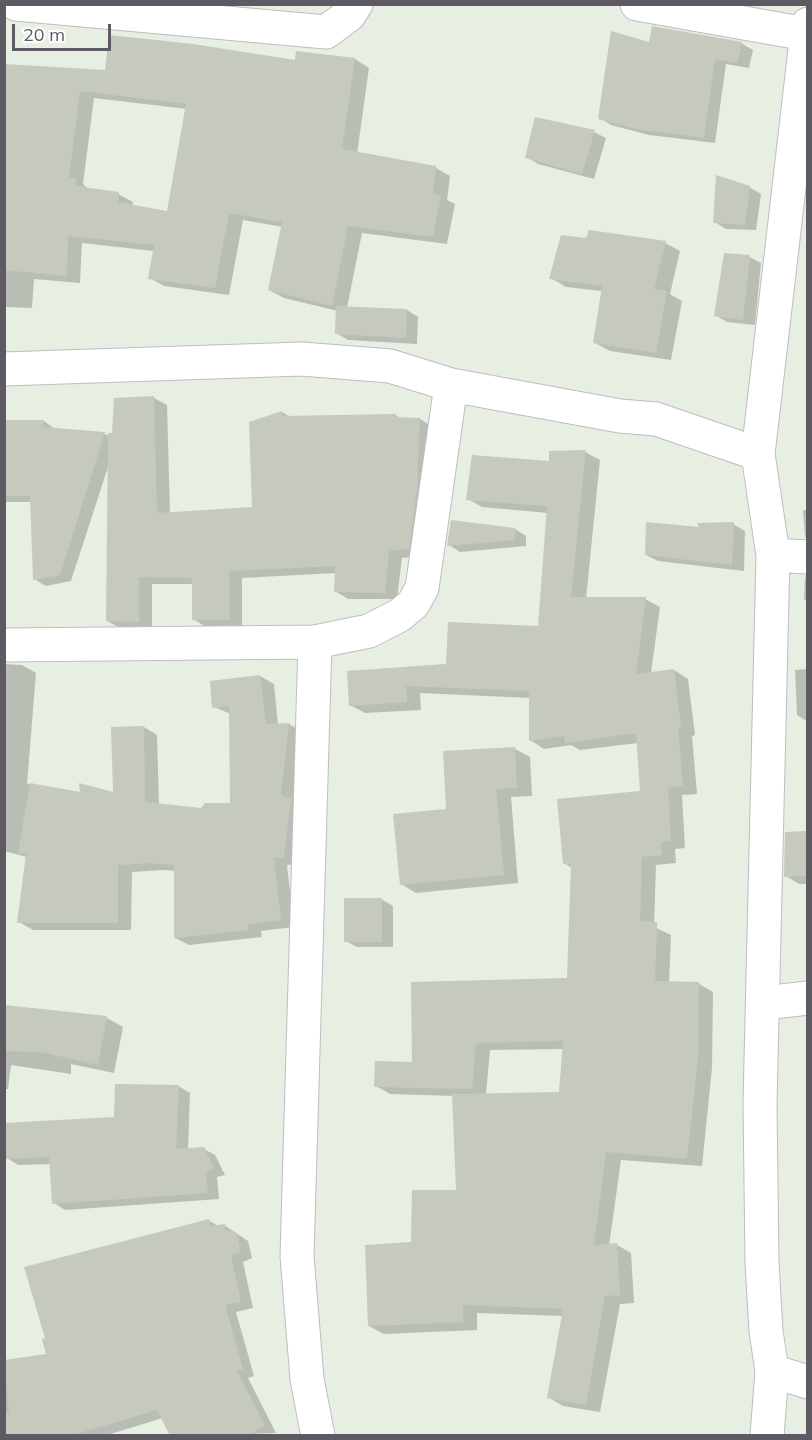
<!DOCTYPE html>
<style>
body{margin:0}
#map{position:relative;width:812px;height:1440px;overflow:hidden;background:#e7eee2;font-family:Mulish,sans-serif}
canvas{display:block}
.frame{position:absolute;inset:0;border:6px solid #5d5a63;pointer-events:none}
.scale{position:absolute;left:12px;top:24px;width:99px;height:27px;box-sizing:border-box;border:3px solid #5d5a63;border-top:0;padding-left:8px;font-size:18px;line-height:21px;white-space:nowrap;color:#5d5a63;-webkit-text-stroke:4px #fff;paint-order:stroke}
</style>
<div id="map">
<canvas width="812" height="1440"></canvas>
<div class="frame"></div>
<div class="scale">20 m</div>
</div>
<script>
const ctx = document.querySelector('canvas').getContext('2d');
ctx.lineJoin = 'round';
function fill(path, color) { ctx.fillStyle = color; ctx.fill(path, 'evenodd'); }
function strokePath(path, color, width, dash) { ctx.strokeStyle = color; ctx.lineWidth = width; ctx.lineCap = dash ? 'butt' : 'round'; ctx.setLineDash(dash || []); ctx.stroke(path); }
const shadow = new Path2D(`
 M 650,43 L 741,43 L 753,50 L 749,68 L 726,64 L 715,143 L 649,135 L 611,125 L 600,118 Z
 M 297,53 L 355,59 L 369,68 L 357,154 L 436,168 L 450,176 L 447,200 L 455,204 L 447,244 L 362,233 L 347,308 L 407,310 L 418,317 L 417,344 L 348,340 L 336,333 L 338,311 L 284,298 L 269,290 L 283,227 L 243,220 L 229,295 L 164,286 L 150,278 L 154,251 L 82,243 L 80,283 L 34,279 L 32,308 L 4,307 L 4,65 L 106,71 L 296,62 ZM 94,98 L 187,109 L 168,212 L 132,206 L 133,202 L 118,194 L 89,190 L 83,184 Z
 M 594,132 L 606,138 L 594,179 L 538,164 L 527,157 Z
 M 749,187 L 761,194 L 756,230 L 726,229 L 715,222 Z
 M 665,243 L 680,251 L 670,294 L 682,301 L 671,360 L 610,351 L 595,343 L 602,291 L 566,287 L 551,278 Z
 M 749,257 L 761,263 L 755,325 L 727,322 L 715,315 Z
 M 154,398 L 167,405 L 170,513 L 254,508 L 282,412 L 290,417 L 396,415 L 401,419 L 420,419 L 433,427 L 421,556 L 402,558 L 397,599 L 348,599 L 335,591 L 336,573 L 242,578 L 242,627 L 206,627 L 193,619 L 193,584 L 152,584 L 152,628 L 120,628 L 107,621 L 109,464 L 71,581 L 46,586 L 34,579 L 31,502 L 4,502 L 4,422 L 44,421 L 55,429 L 105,434 L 110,437 Z
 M 585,452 L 600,460 L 586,599 L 645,599 L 660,607 L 651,673 L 674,670 L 688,679 L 695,735 L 692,736 L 697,794 L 682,795 L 685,848 L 675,849 L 676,863 L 656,865 L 654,927 L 671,935 L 669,983 L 699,984 L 713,992 L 712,1068 L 702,1166 L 621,1160 L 609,1246 L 617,1245 L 631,1253 L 634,1303 L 620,1304 L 600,1412 L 563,1406 L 548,1397 L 563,1316 L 477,1313 L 477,1330 L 384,1334 L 369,1326 L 413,1244 L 457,1191 L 454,1096 L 390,1094 L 376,1086 L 568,980 L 572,868 L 564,863 L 642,793 L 638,743 L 580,750 L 571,745 L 544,749 L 530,740 L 530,698 L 420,693 L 421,710 L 365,713 L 350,705 L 540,628 L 548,513 L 482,507 L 468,499 L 550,463 ZM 564,1049 L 560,1093 L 486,1095 L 490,1050 Z
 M 803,510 L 808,510 L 808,539 L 805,537 Z
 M 733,524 L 745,531 L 744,571 L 658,561 L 646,555 L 701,529 Z
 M 515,529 L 526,536 L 526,546 L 460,552 L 449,545 Z
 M 805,577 L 808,577 L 808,601 L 804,599 Z
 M 4,664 L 22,665 L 36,673 L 27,784 L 82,794 L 114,794 L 144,727 L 157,735 L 159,805 L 202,810 L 232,804 L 231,714 L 214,707 L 260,676 L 274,684 L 278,725 L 289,724 L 302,732 L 298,864 L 287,865 L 294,927 L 261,931 L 262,937 L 189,945 L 175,938 L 176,871 L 164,870 L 132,872 L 131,930 L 33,930 L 19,922 L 27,857 L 4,851 Z
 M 808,669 L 808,722 L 797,715 L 795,670 Z
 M 515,749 L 530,757 L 532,796 L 511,797 L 518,883 L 416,893 L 401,884 L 447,811 Z
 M 808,833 L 808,884 L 799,884 L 786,876 L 787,834 Z
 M 381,899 L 393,906 L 393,947 L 357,947 L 346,941 Z
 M 4,1007 L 107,1018 L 123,1027 L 114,1073 L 71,1064 L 71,1074 L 11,1065 L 8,1089 L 4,1089 Z
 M 178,1086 L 190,1093 L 188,1150 L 204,1149 L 215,1155 L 225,1175 L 217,1177 L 219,1199 L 65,1210 L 54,1203 L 51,1164 L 18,1165 L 7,1158 L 116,1119 Z
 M 209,1221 L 219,1226 L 224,1225 L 248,1241 L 252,1258 L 243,1262 L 253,1308 L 236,1312 L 254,1376 L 248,1378 L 276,1433 L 199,1436 L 163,1418 L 104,1436 L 4,1436 L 4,1362 L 48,1355 L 47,1339 L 26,1268 Z`);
const building = new Path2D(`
 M 652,26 L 742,42 L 737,63 L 715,59 L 704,138 L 636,129 L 598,119 L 611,31 L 649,42 Z
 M 109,35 L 193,44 L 295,60 L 296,51 L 355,58 L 342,149 L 436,166 L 433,194 L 441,195 L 433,237 L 348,226 L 332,306 L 268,290 L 282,222 L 229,213 L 215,288 L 148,279 L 154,245 L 68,236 L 67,276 L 4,270 L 4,64 L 105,70 ZM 80,91 L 186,104 L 167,211 L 118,202 L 119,192 L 75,186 L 76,178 L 69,178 Z
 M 535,117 L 595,130 L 582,174 L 525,158 Z
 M 716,175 L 750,186 L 745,225 L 713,223 Z
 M 589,230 L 666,241 L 654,289 L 667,291 L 656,353 L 593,343 L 602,286 L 549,279 L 561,235 L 586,238 Z
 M 724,253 L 750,255 L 743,320 L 714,316 Z
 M 336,306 L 407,309 L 406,338 L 335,334 Z
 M 154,396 L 157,513 L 252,507 L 249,422 L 282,411 L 283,416 L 396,414 L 396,417 L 420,418 L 417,490 L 409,549 L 389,551 L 385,593 L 334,592 L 335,566 L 229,571 L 230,620 L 192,620 L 192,578 L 139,577 L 139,622 L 106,621 L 108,433 L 112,433 L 114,398 Z
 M 4,420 L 44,420 L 43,427 L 105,432 L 60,575 L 33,580 L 30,496 L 4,496 Z
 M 586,450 L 571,597 L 646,597 L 636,674 L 674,669 L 681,727 L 678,728 L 683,786 L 668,788 L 671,841 L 661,842 L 662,855 L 642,857 L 640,921 L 657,922 L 655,981 L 699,982 L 698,1059 L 687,1159 L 606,1152 L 594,1245 L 617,1243 L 620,1295 L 605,1296 L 586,1405 L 547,1398 L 563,1309 L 463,1305 L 463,1322 L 368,1326 L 365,1245 L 411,1242 L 412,1190 L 456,1190 L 452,1094 L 559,1092 L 563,1041 L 476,1043 L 472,1089 L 374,1087 L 375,1061 L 412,1062 L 411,982 L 567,978 L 571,864 L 563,864 L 557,799 L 640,791 L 636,733 L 565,743 L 564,736 L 529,741 L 529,691 L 406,686 L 407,702 L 349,706 L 347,671 L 446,664 L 448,622 L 538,626 L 547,506 L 466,500 L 472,455 L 549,461 L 549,451 Z
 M 451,520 L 515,528 L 515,540 L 447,546 Z
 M 646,522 L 699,527 L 697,523 L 734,522 L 732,565 L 645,555 Z
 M 260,675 L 266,724 L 289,723 L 281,795 L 291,799 L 284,857 L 274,858 L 281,920 L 248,924 L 248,930 L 174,938 L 174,865 L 149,863 L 118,865 L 118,923 L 17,923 L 26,854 L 18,853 L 30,783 L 80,792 L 79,783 L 113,792 L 111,727 L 144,726 L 145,802 L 201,808 L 205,803 L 230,803 L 229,706 L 212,708 L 210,681 Z
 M 515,747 L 517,788 L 496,789 L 504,875 L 400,885 L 393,814 L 446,809 L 443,751 Z
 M 807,831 L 807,876 L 784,877 L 785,832 Z
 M 344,898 L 382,898 L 382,942 L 344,942 Z
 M 4,1005 L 107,1016 L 98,1065 L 41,1052 L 4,1051 Z
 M 115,1084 L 179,1085 L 176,1149 L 204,1147 L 214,1169 L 206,1171 L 208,1193 L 52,1204 L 49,1157 L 5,1159 L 4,1123 L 114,1117 Z
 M 209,1219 L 210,1226 L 225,1224 L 225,1230 L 236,1232 L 241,1252 L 231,1255 L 241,1302 L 225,1305 L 243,1369 L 237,1371 L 265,1426 L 247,1436 L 170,1436 L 157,1410 L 69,1436 L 4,1436 L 4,1414 L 9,1412 L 4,1360 L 46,1354 L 42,1339 L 45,1338 L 24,1267 Z`);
const minor = new Path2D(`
 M 16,4 L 326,32 L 349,15 L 356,4
 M 637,4 L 806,34
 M 4,369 L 302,359 L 390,366 L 451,385 L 620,416 L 656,419 L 758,454
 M 773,555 L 808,557
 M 315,642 L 297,1256 L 307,1379 L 318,1436
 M 4,645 L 315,642 L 369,631 L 400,615 L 413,604 L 422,588 L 451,385
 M 764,1003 L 808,998
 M 772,1371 L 808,1382
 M 767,1436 L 772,1371 L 766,1331 L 762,1263 L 760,1103 L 773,555 L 758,454 L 808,24`);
fill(shadow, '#0003');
fill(building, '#c5c9be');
strokePath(minor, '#bfbcc4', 35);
strokePath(minor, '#fff', 33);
</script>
